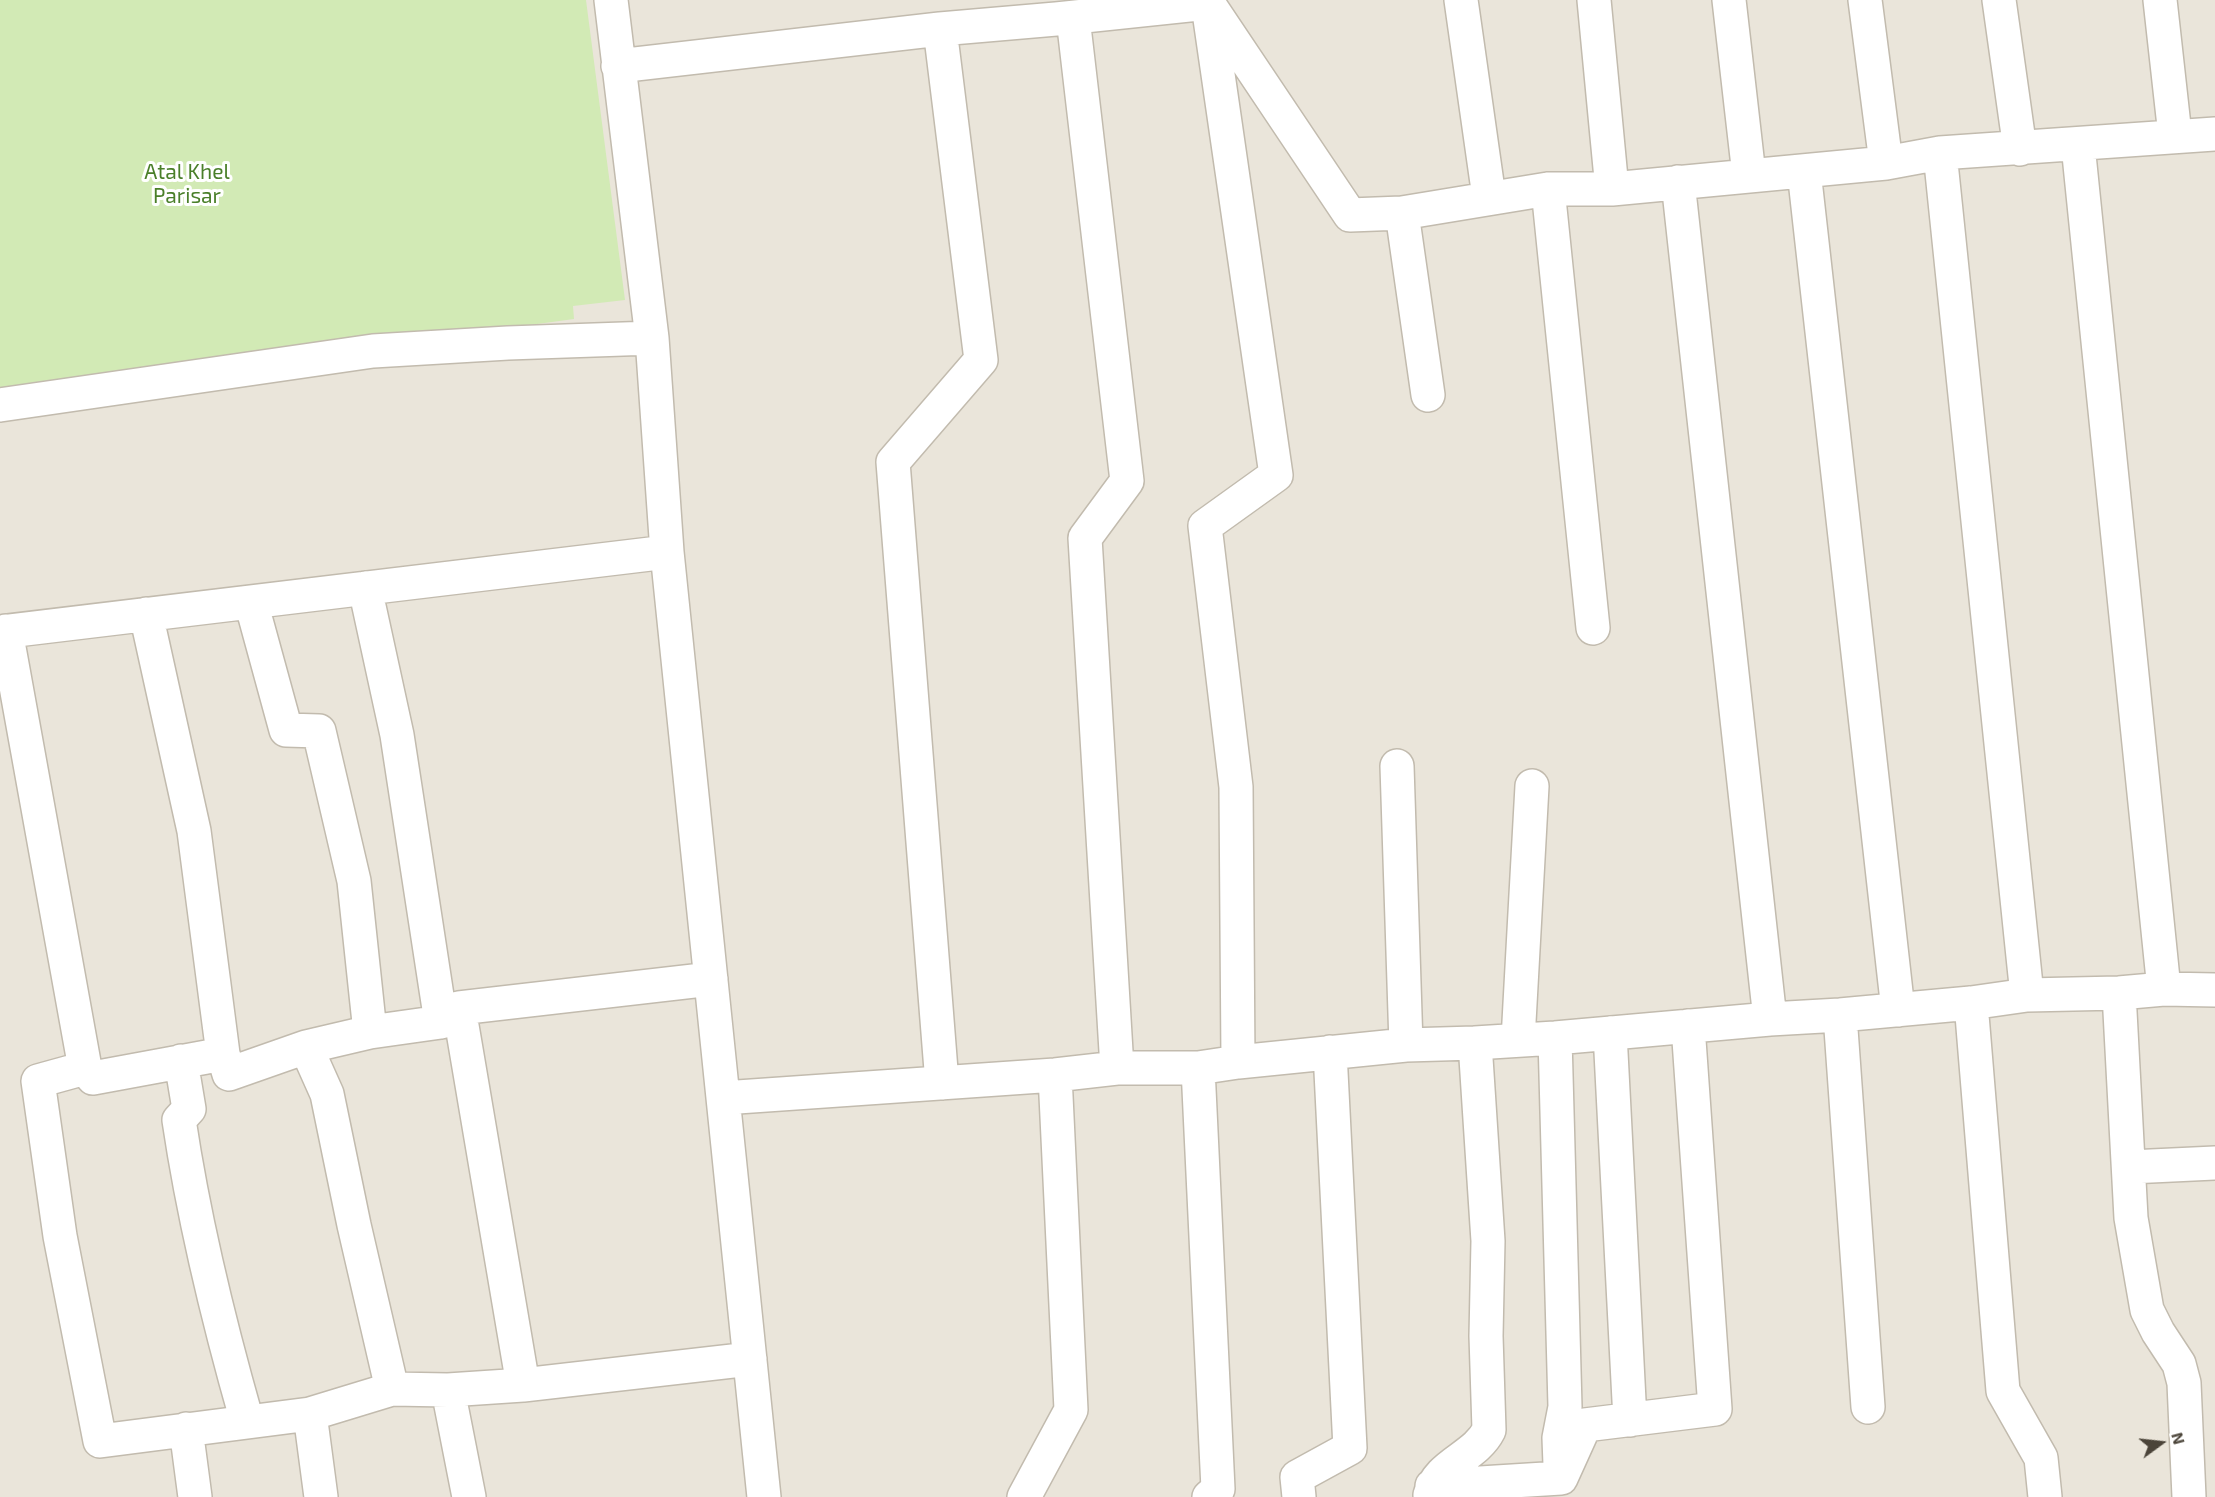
<!DOCTYPE html>
<style>
body{margin:0}
#map{position:relative;width:2215px;height:1497px;overflow:hidden;background:#f6f3ec;font-family:"Exo 2",sans-serif}
canvas{display:block}
.north{position:absolute;left:2131px;top:1413px;width:60px;height:60px;-webkit-text-stroke:4px #fff;paint-order:stroke;rotate:75deg;font-size:16px;font-weight:700;line-height:24px;text-align:center;color:#4b4439}
.north::after{content:'';display:block;margin:auto;width:21px;height:27px;background:#4b4439;clip-path:polygon(50% 0,100% 100%,50% 72%,0 100%)}
</style>
<div id="map">
<canvas width="2215" height="1497"></canvas>
<div class="north">N</div>
</div>
<script>
const ctx = document.querySelector('canvas').getContext('2d');
ctx.lineJoin = 'round';
function fill(path, color) { ctx.fillStyle = color; ctx.fill(path, 'evenodd'); }
function strokePath(path, color, width, dash) { ctx.strokeStyle = color; ctx.lineWidth = width; ctx.lineCap = dash ? 'butt' : 'round'; ctx.setLineDash(dash || []); ctx.stroke(path); }
function drawText(font, color, halo, rows, align = 'center') {
  ctx.font = font + ' "Exo 2",sans-serif'; ctx.lineWidth = 6; ctx.setLineDash([]); ctx.textBaseline = 'middle'; ctx.strokeStyle = halo; ctx.fillStyle = color; for (const [text, x, y, turn = 0] of rows) {
    ctx.save(); ctx.translate(x, y); ctx.rotate((+turn || 0) * Math.PI / 180); ctx.textAlign = isNaN(turn) ? turn : align; if (halo) ctx.strokeText(text, 0, 0); ctx.fillText(text, 0, 0); ctx.restore();
  }
}
const residential = new Path2D(`
 M 0,0 L 2215,0 L 2215,1497 L 0,1497 Z`);
const green = new Path2D(`
 M 0,0 L 586,0 L 625,300 L 573,306 L 574,319 L 0,397 Z`);
const street = new Path2D(`
 M 611,0 L 652,338 L 667,552 L 764,1497
 M 1461,0 L 1489,197
 M 1594,0 L 1612,189
 M 1729,0 L 1749,175
 M 1865,0 L 1886,163
 M 1999,0 L 2020,149
 M 2160,0 L 2175,135
 M 1209,12 L 1276,475 L 1205,526 L 1236,787 L 1238,1062
 M 1073,18 L 1127,481 L 1085,538 L 1117,1068
 M 940,29 L 981,360 L 893,462 L 942,1083
 M 618,66 L 940,29 L 1056,19 L 1208,3 L 1350,215 L 1402,213 L 1548,189 L 1612,189 L 1886,163 L 1940,153 L 2215,134
 M 2078,145 L 2164,989
 M 1940,153 L 2027,995
 M 1804,171 L 1898,1010
 M 1678,182 L 1770,1019
 M 1548,189 L 1593,628
 M 1402,213 L 1428,395
 M 0,405 L 373,351 L 508,343 L 652,338
 M 365,588 L 397,735 L 441,1022
 M 251,602 L 286,730 L 319,731 L 354,881 L 370,1032
 M 146,614 L 194,831 L 223,1054 L 229,1074 L 306,1047 L 370,1032 L 441,1022 L 459,1008 L 711,979
 M 6,631 L 85,1068 L 93,1078 L 223,1054
 M 0,632 L 667,552
 M 1397,766 L 1406,1045
 M 2119,993 L 2131,1218 L 2147,1310 L 2158,1332 L 2179,1364 L 2184,1383 L 2189,1497
 M 1971,1003 L 2003,1391 L 2041,1458 L 2045,1497
 M 459,1008 L 523,1385
 M 1840,1015 L 1868,1407
 M 1610,1033 L 1630,1420
 M 1555,1038 L 1565,1407 L 1559,1438 L 1560,1465
 M 1518,1040 L 1532,786
 M 306,1047 L 327,1094 L 354,1225 L 392,1389
 M 181,1061 L 189,1109 L 179,1120 C 194,1221 219,1323 247,1421
 M 85,1068 L 38,1081 L 60,1236 L 100,1441 L 310,1414 L 392,1389 L 448,1390 L 523,1385 L 750,1359
 M 1198,1068 L 1218,1489 L 1209,1497
 M 723,1098 L 1055,1075 L 1117,1068 L 1198,1068 L 1238,1062 L 1406,1045 L 1475,1043 L 1555,1038 L 1770,1019 L 1840,1015 L 1971,1003 L 2027,995 L 2119,993 L 2164,989 L 2215,990
 M 2130,1167 L 2215,1163
 M 448,1390 L 469,1497
 M 310,1414 L 321,1497
 M 186,1429 L 195,1497
 M 1432,1486 L 1561,1478 L 1585,1425 L 1715,1409 L 1688,1026
 M 1430,1495 C 1438,1463 1475,1458 1489,1430 L 1486,1336 L 1488,1241 L 1475,1043
 M 1024,1497 L 1071,1410 L 1055,1075
 M 1299,1497 L 1297,1477 L 1350,1448 L 1330,1052`);
const parkNames = [
 ["Atal Khel",187,172],
 ["Parisar",187,196]
];
fill(residential, '#eae5da');
fill(green, '#d2eab5');
strokePath(street, '#c2bbae', 36);
strokePath(street, '#fff', 33);
drawText('21px', '#4a7f2a', '#fff', parkNames);
</script>
